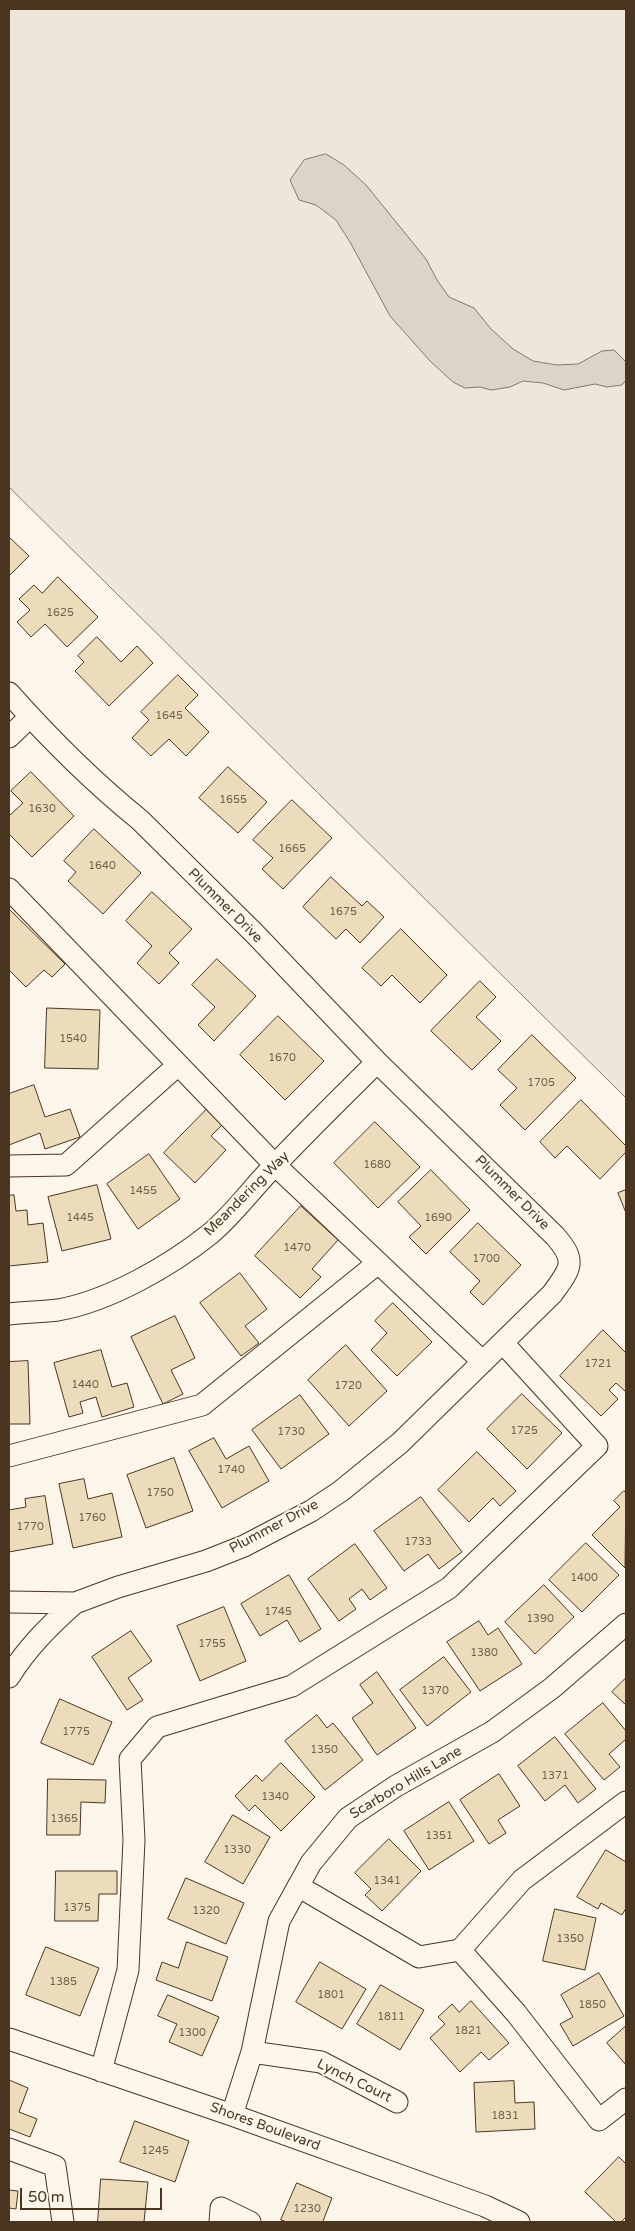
<!DOCTYPE html>
<style>
body{margin:0}
#map{position:relative;width:635px;height:2231px;overflow:hidden;background:#fbf6e9;font-family:"Varela Round",sans-serif}
canvas{display:block}
.frame{position:absolute;inset:0;border:10px solid #4a3520;pointer-events:none}
.scale{position:absolute;left:20px;top:2188px;width:142px;height:22px;box-sizing:border-box;border:2px solid #4a3520;border-top:0;padding-left:6px;font-size:15px;line-height:18px;white-space:nowrap;color:#4a3520;-webkit-text-stroke:4px #fbf6e9;paint-order:stroke}
</style>
<div id="map">
<canvas width="635" height="2231"></canvas>
<div class="frame"></div>
<div class="scale">50 m</div>
</div>
<script>
const ctx = document.querySelector('canvas').getContext('2d');
ctx.lineJoin = 'round';
function fill(path, color) { ctx.fillStyle = color; ctx.fill(path, 'evenodd'); }
function strokePath(path, color, width, dash) { ctx.strokeStyle = color; ctx.lineWidth = width; ctx.lineCap = dash ? 'butt' : 'round'; ctx.setLineDash(dash || []); ctx.stroke(path); }
function drawText(font, color, halo, rows, align = 'center') {
  ctx.font = font + ' "Varela Round",sans-serif'; ctx.lineWidth = 4; ctx.setLineDash([]); ctx.textBaseline = 'middle'; ctx.strokeStyle = halo; ctx.fillStyle = color; for (const [text, x, y, turn = 0] of rows) {
    ctx.save(); ctx.translate(x, y); ctx.rotate((+turn || 0) * Math.PI / 180); ctx.textAlign = isNaN(turn) ? turn : align; if (halo) ctx.strokeText(text, 0, 0); ctx.fillText(text, 0, 0); ctx.restore();
  }
}
const green = new Path2D(`
 M 9,9 L 626,9 L 626,1098 L 9,487 Z`);
const water = new Path2D(`
 M 326,154 L 344,165 L 366,185 L 426,259 L 437,280 L 449,297 L 474,308 L 491,329 L 513,349 L 533,361 L 557,365 L 578,364 L 602,351 L 614,350 L 626,362 L 626,380 L 622,385 L 607,387 L 595,384 L 564,390 L 543,383 L 523,381 L 510,387 L 491,390 L 480,387 L 465,388 L 453,382 L 430,361 L 390,316 L 350,242 L 336,220 L 316,205 L 299,200 L 290,180 L 304,160 Z`);
const building = new Path2D(`
 M 9,537 L 29,556 L 9,576 Z
 M 58,577 L 98,617 L 67,647 L 45,624 L 31,637 L 17,622 L 30,610 L 19,599 L 34,585 L 42,593 Z
 M 97,637 L 121,662 L 137,646 L 153,663 L 109,706 L 75,671 L 84,662 L 78,656 Z
 M 178,675 L 198,695 L 185,708 L 209,732 L 186,756 L 169,739 L 151,756 L 132,738 L 149,720 L 141,712 Z
 M 228,767 L 267,802 L 238,833 L 199,798 Z
 M 31,772 L 74,816 L 32,857 L 9,834 L 9,816 L 23,803 L 11,791 Z
 M 292,800 L 332,838 L 283,889 L 262,869 L 273,858 L 253,840 Z
 M 94,829 L 141,873 L 103,914 L 68,881 L 76,872 L 64,861 Z
 M 331,877 L 362,906 L 367,901 L 384,917 L 360,943 L 346,929 L 336,939 L 303,907 Z
 M 152,892 L 192,929 L 169,953 L 179,963 L 159,984 L 137,963 L 152,946 L 126,921 Z
 M 9,909 L 65,964 L 52,977 L 44,970 L 26,987 L 9,970 Z
 M 401,929 L 447,975 L 420,1003 L 392,975 L 381,986 L 362,968 Z
 M 217,959 L 256,996 L 214,1041 L 198,1025 L 215,1007 L 192,985 Z
 M 480,981 L 496,997 L 476,1017 L 501,1041 L 472,1070 L 431,1031 Z
 M 47,1008 L 100,1010 L 98,1069 L 45,1068 Z
 M 278,1016 L 324,1061 L 285,1100 L 240,1055 Z
 M 532,1035 L 576,1078 L 525,1130 L 500,1105 L 517,1088 L 498,1070 Z
 M 34,1085 L 45,1117 L 70,1109 L 80,1137 L 45,1149 L 40,1133 L 9,1145 L 9,1094 Z
 M 581,1100 L 626,1146 L 626,1152 L 600,1179 L 567,1146 L 555,1158 L 540,1142 Z
 M 210,1106 L 226,1121 L 211,1136 L 226,1150 L 195,1183 L 164,1153 Z
 M 375,1122 L 420,1167 L 378,1208 L 334,1163 Z
 M 149,1154 L 180,1199 L 138,1229 L 107,1184 Z
 M 431,1170 L 470,1210 L 426,1254 L 409,1237 L 421,1226 L 398,1202 Z
 M 97,1185 L 111,1239 L 62,1251 L 48,1197 Z
 M 626,1190 L 626,1213 L 618,1193 Z
 M 14,1195 L 16,1211 L 27,1210 L 28,1225 L 43,1223 L 48,1262 L 9,1266 L 9,1196 Z
 M 301,1206 L 338,1240 L 312,1269 L 321,1277 L 300,1298 L 255,1256 Z
 M 478,1223 L 521,1265 L 483,1305 L 470,1292 L 480,1281 L 450,1252 Z
 M 240,1273 L 267,1309 L 245,1326 L 259,1343 L 241,1356 L 200,1303 Z
 M 393,1303 L 432,1342 L 397,1376 L 371,1350 L 387,1333 L 375,1321 Z
 M 175,1316 L 195,1358 L 171,1370 L 183,1394 L 163,1404 L 131,1337 Z
 M 603,1330 L 626,1353 L 626,1389 L 625,1391 L 616,1383 L 609,1390 L 618,1399 L 601,1416 L 560,1376 Z
 M 346,1345 L 387,1391 L 349,1426 L 308,1380 Z
 M 101,1350 L 112,1387 L 127,1383 L 134,1407 L 102,1417 L 96,1397 L 80,1402 L 83,1413 L 69,1417 L 54,1363 Z
 M 28,1361 L 30,1424 L 9,1424 L 9,1362 Z
 M 522,1394 L 562,1433 L 527,1469 L 487,1429 Z
 M 300,1395 L 329,1434 L 281,1469 L 252,1430 Z
 M 214,1438 L 226,1459 L 249,1446 L 269,1481 L 222,1508 L 189,1451 Z
 M 477,1452 L 516,1491 L 500,1506 L 493,1498 L 469,1522 L 438,1490 Z
 M 174,1458 L 193,1511 L 146,1528 L 127,1475 Z
 M 84,1479 L 88,1499 L 112,1493 L 122,1537 L 73,1548 L 59,1484 Z
 M 624,1491 L 626,1493 L 625,1568 L 592,1535 L 620,1507 L 614,1501 Z
 M 45,1496 L 53,1544 L 9,1552 L 9,1510 L 26,1507 L 25,1499 Z
 M 421,1497 L 462,1552 L 439,1569 L 428,1554 L 404,1571 L 374,1531 Z
 M 586,1543 L 619,1575 L 582,1612 L 549,1580 Z
 M 355,1544 L 387,1588 L 370,1600 L 362,1589 L 349,1599 L 356,1609 L 339,1621 L 308,1579 Z
 M 289,1575 L 321,1629 L 300,1642 L 287,1620 L 260,1636 L 241,1604 Z
 M 544,1585 L 574,1617 L 535,1654 L 505,1622 Z
 M 224,1607 L 246,1661 L 200,1681 L 177,1626 Z
 M 479,1621 L 488,1635 L 498,1628 L 522,1664 L 480,1691 L 447,1642 Z
 M 131,1631 L 152,1661 L 128,1678 L 143,1700 L 127,1710 L 92,1657 Z
 M 444,1657 L 471,1692 L 427,1726 L 400,1690 Z
 M 377,1672 L 416,1728 L 377,1755 L 352,1718 L 373,1703 L 360,1685 Z
 M 626,1678 L 626,1705 L 612,1692 Z
 M 60,1699 L 112,1722 L 93,1765 L 41,1743 Z
 M 603,1703 L 626,1731 L 626,1739 L 609,1754 L 620,1767 L 604,1780 L 565,1734 Z
 M 317,1715 L 327,1728 L 333,1723 L 363,1760 L 325,1790 L 285,1741 Z
 M 555,1737 L 596,1789 L 578,1803 L 565,1785 L 545,1801 L 518,1766 Z
 M 281,1763 L 315,1797 L 281,1831 L 255,1805 L 249,1811 L 235,1796 L 256,1775 L 262,1781 Z
 M 499,1774 L 520,1806 L 498,1820 L 506,1833 L 489,1844 L 460,1800 Z
 M 48,1779 L 106,1780 L 105,1803 L 81,1802 L 80,1835 L 47,1835 Z
 M 449,1802 L 474,1841 L 429,1870 L 404,1831 Z
 M 233,1815 L 270,1837 L 243,1884 L 205,1862 Z
 M 389,1839 L 421,1871 L 382,1911 L 365,1895 L 371,1889 L 355,1873 Z
 M 606,1850 L 626,1862 L 626,1908 L 622,1915 L 601,1903 L 598,1909 L 577,1897 Z
 M 56,1871 L 117,1871 L 117,1894 L 99,1894 L 98,1921 L 55,1921 Z
 M 186,1878 L 244,1903 L 226,1944 L 168,1919 Z
 M 555,1909 L 596,1918 L 585,1970 L 543,1961 Z
 M 187,1942 L 228,1957 L 212,2001 L 156,1980 L 162,1962 L 178,1968 Z
 M 46,1947 L 99,1968 L 80,2016 L 26,1995 Z
 M 320,1962 L 366,1989 L 342,2029 L 296,2002 Z
 M 599,1973 L 624,2016 L 573,2046 L 560,2024 L 573,2017 L 561,1995 Z
 M 381,1985 L 424,2010 L 400,2050 L 357,2024 Z
 M 168,1995 L 219,2017 L 202,2056 L 169,2042 L 177,2024 L 158,2016 Z
 M 471,2001 L 509,2043 L 489,2060 L 481,2052 L 460,2072 L 430,2038 L 445,2024 L 438,2017 L 452,2004 L 459,2012 Z
 M 626,2026 L 626,2065 L 607,2043 Z
 M 9,2080 L 28,2088 L 19,2112 L 37,2119 L 30,2137 L 9,2129 Z
 M 514,2081 L 515,2103 L 534,2102 L 535,2129 L 476,2132 L 474,2083 Z
 M 135,2121 L 189,2141 L 175,2182 L 120,2162 Z
 M 619,2157 L 626,2164 L 626,2217 L 621,2222 L 616,2222 L 585,2192 Z
 M 101,2179 L 148,2182 L 144,2222 L 98,2222 Z
 M 297,2183 L 332,2198 L 323,2221 L 326,2222 L 287,2222 L 281,2220 Z
 M 9,2190 L 18,2191 L 16,2209 L 9,2208 Z`);
const minor = new Path2D(`
 M 9,693 C 49,738 93,782 140,820 L 255,934 L 377,1062 L 555,1236 C 578,1262 570,1269 552,1294 L 400,1443 L 341,1491 L 311,1511 L 244,1546 L 206,1561 L 118,1587 L 75,1603 L 9,1602
 M 9,737 L 30,717
 M 9,889 L 275,1165 L 483,1362
 M 9,1166 L 66,1165 L 178,1065
 M 9,1314 C 25,1312 42,1312 58,1310 C 109,1301 170,1266 210,1234 C 234,1214 253,1187 275,1165 C 308,1130 343,1096 377,1062
 M 9,1456 L 202,1405 L 378,1263
 M 9,1677 C 27,1648 49,1626 75,1603
 M 298,1886 L 419,1957 L 460,1950 L 522,1880 L 626,1802
 M 460,1950 L 516,2013 L 599,2120 L 626,2099
 M 9,2039 L 232,2115 L 485,2206 L 519,2222
 M 252,2052 L 321,2062 L 397,2102
 M 101,2071 L 128,1970 L 134,1840 L 130,1759 L 157,1727 L 292,1686 L 449,1588 L 597,1446 L 503,1343
 M 232,2115 L 252,2052 L 279,1921 L 311,1863 L 348,1818 L 396,1786 L 492,1732 L 552,1688 L 626,1624
 M 9,2149 L 55,2166 L 63,2222
 M 220,2222 L 221,2208 L 250,2222`);
const numberNames = [
 ["1625",60,613],
 ["1645",169,716],
 ["1655",233,800],
 ["1630",42,809],
 ["1665",292,849],
 ["1640",102,866],
 ["1675",343,912],
 ["1540",73,1039],
 ["1670",282,1058],
 ["1705",541,1083],
 ["1680",377,1165],
 ["1455",143,1191],
 ["1445",80,1218],
 ["1690",438,1218],
 ["1470",297,1248],
 ["1700",486,1259],
 ["1721",598,1364],
 ["1440",85,1385],
 ["1720",348,1386],
 ["1725",524,1431],
 ["1730",291,1432],
 ["1740",231,1470],
 ["1750",160,1493],
 ["1760",92,1518],
 ["1770",30,1527],
 ["1733",418,1542],
 ["1400",584,1578],
 ["1745",278,1612],
 ["1390",540,1619],
 ["1755",212,1644],
 ["1380",484,1653],
 ["1370",435,1691],
 ["1775",76,1732],
 ["1350",324,1750],
 ["1371",555,1776],
 ["1340",275,1797],
 ["1365",64,1819],
 ["1351",439,1836],
 ["1330",237,1850],
 ["1341",387,1881],
 ["1375",77,1908],
 ["1320",206,1911],
 ["1350",570,1939],
 ["1385",63,1982],
 ["1801",331,1995],
 ["1850",592,2005],
 ["1811",391,2017],
 ["1821",468,2031],
 ["1300",192,2033],
 ["1831",505,2116],
 ["1245",155,2151],
 ["1230",307,2209]
];
const streetNames = [
 ["Plummer Drive",225,906,45],
 ["Plummer Drive",512,1193,45],
 ["Meandering Way",247,1194,-45],
 ["Plummer Drive",274,1527,-28],
 ["Scarboro Hills Lane",406,1783,-31],
 ["Lynch Court",354,2081,26],
 ["Shores Boulevard",265,2127,20]
];
fill(green, '#ede6d9');
strokePath(green, '#887966', 1);
fill(water, '#dcd4c6');
strokePath(water, '#887966', 1);
fill(building, '#ecdcbc');
strokePath(building, '#4a3520', 1);
strokePath(minor, '#4a3520', 23);
strokePath(minor, '#fbf6e9', 21);
drawText('11px', '#725f47', null, numberNames);
drawText('14px', '#4a3520', '#fbf6e9', streetNames);
</script>
